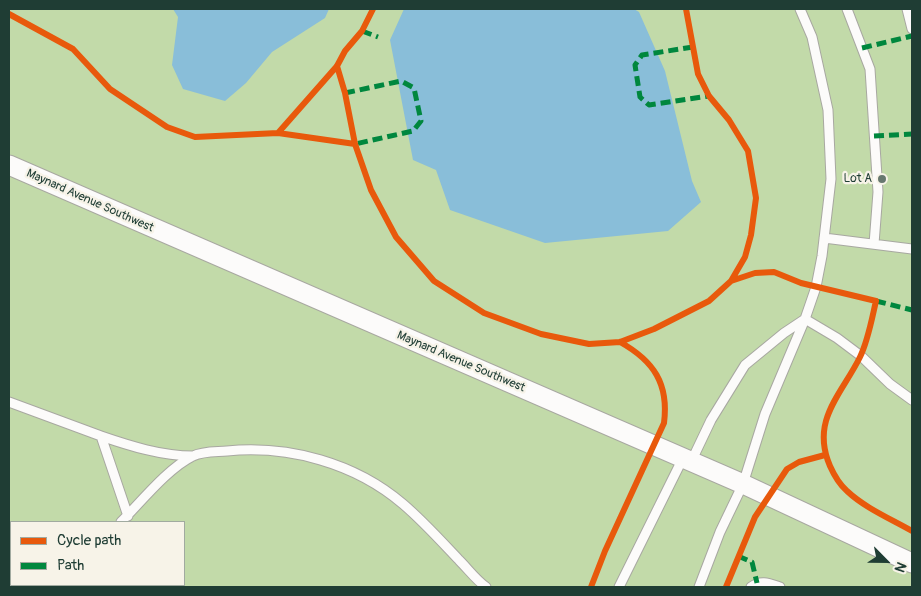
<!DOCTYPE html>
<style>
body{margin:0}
#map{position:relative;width:921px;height:596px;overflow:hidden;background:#ede7dc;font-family:Pangolin,sans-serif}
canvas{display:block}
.frame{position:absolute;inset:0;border:10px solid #1f3d34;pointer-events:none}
.legend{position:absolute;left:10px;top:521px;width:175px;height:65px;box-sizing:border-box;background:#f7f3e8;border:1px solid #a1aaa0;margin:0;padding:6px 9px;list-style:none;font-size:15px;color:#1f3d34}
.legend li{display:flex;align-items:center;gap:10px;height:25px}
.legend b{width:25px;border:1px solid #a1aaa0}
.north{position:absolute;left:861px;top:536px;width:50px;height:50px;-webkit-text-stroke:4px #f7f3e8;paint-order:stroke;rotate:113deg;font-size:14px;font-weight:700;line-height:20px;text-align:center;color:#1f3d34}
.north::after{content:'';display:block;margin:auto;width:18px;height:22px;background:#1f3d34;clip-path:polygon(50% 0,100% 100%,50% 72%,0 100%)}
</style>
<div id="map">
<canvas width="921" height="596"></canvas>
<div class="frame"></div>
<ul class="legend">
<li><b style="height:6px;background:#e8590c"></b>Cycle path</li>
<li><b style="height:6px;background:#00873e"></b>Path</li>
</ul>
<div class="north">N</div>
</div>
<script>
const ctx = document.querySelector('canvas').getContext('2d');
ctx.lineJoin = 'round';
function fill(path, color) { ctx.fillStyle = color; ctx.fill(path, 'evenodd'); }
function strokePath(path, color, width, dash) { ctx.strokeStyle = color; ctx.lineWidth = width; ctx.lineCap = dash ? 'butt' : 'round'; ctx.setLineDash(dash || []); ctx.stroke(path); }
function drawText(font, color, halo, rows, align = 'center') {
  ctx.font = font + ' Pangolin,sans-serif'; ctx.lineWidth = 4.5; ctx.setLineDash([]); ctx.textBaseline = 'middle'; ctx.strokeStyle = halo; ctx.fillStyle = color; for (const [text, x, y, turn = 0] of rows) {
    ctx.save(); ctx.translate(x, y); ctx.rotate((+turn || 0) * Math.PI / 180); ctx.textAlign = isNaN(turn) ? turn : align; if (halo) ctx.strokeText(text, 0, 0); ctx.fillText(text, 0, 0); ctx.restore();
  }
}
const green = new Path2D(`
 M 9,9 L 912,9 L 912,587 L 9,587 ZM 11,522 L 184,522 L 184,585 L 11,585 Z`);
const water = new Path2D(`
 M 173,9 L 329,9 L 325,18 L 272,52 L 246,83 L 225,101 L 183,89 L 172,65 L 178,17 Z
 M 404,9 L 634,9 L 639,12 L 665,71 L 692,181 L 701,202 L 668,231 L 545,243 L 450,210 L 436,170 L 413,160 L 390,40 Z`);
const lane = new Path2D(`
 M 847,9 L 870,69 L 878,192 L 874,244
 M 907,9 L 912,29
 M 824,238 L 912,249
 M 805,319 L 837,338 L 861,356 L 890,384 L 912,400
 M 9,402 L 101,436
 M 691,462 L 711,420 L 745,365 L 784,333 L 805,319
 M 128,516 L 101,436 C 130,446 162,456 193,456
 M 121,522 C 141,502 168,468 193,456 C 203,451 216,452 227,451 C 289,445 355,463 403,504 C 423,521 441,541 459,560 C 468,569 476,580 486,587
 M 57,587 L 60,585
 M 619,587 L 683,458
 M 699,587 L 720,532 L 743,484 L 765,414 L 805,319 L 816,287 L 822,256 L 831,179 L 828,110 L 812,37 L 800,9
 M 751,587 C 761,580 768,583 780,587`);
const street = new Path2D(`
 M 9,165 L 743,484 L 912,563`);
const quiet = new Path2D(`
 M 362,31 L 378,37
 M 693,47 L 642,55 L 635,65 L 640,97 L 649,105 L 709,96
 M 862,48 L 912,36
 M 345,93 L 401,81 L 414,88 L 421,121 L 413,131 L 355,144
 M 874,136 L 912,134
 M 876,301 L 912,310
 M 738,556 L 752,562 L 757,583`);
const cycleway = new Path2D(`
 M 9,14 L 73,49 L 110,89 L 167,127 L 195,137 L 278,133 L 355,144
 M 337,66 L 345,93 L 355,144 L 371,190 L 396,237 L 434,281 L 484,313 L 541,334 L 589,344 L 620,342 L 654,329 L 709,301 L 731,281 L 745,257 L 751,235 L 756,198 L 748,151 L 729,120 L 709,96 L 698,74 L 686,9
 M 278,133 L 337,66 L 345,51 L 362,31 L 373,9
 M 731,281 L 755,273 L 774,272 L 801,283 L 876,301 C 872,318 868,341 860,357 C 842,394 810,420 830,466 C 834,475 839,484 847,491 C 865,508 891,519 912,531
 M 591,587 L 605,551 L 664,423 C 669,384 654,361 620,342
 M 726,587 L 755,517 L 787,469 L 799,462 L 825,455`);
const markers = [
 [882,179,5,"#67786f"]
];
const poiNames = [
 ["Lot A",872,179]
];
const streetNames = [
 ["Maynard Avenue Southwest",90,201,24],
 ["Maynard Avenue Southwest",461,362,23]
];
fill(green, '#c2daa9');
fill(water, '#89bed9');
strokePath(lane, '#a8a8a1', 11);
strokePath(street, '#a8a8a1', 21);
strokePath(lane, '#fcfbfa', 9);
strokePath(street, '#fcfbfa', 19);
strokePath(quiet, '#00873e', 5, [10, 5]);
strokePath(cycleway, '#e8590c', 6);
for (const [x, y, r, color] of markers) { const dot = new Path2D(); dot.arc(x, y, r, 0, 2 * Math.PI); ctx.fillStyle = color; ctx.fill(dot); strokePath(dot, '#f7f3e8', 2); }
drawText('12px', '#1f3d34', '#f7f3e8', poiNames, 'right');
drawText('12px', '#1f3d34', '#f7f3e8', streetNames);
</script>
